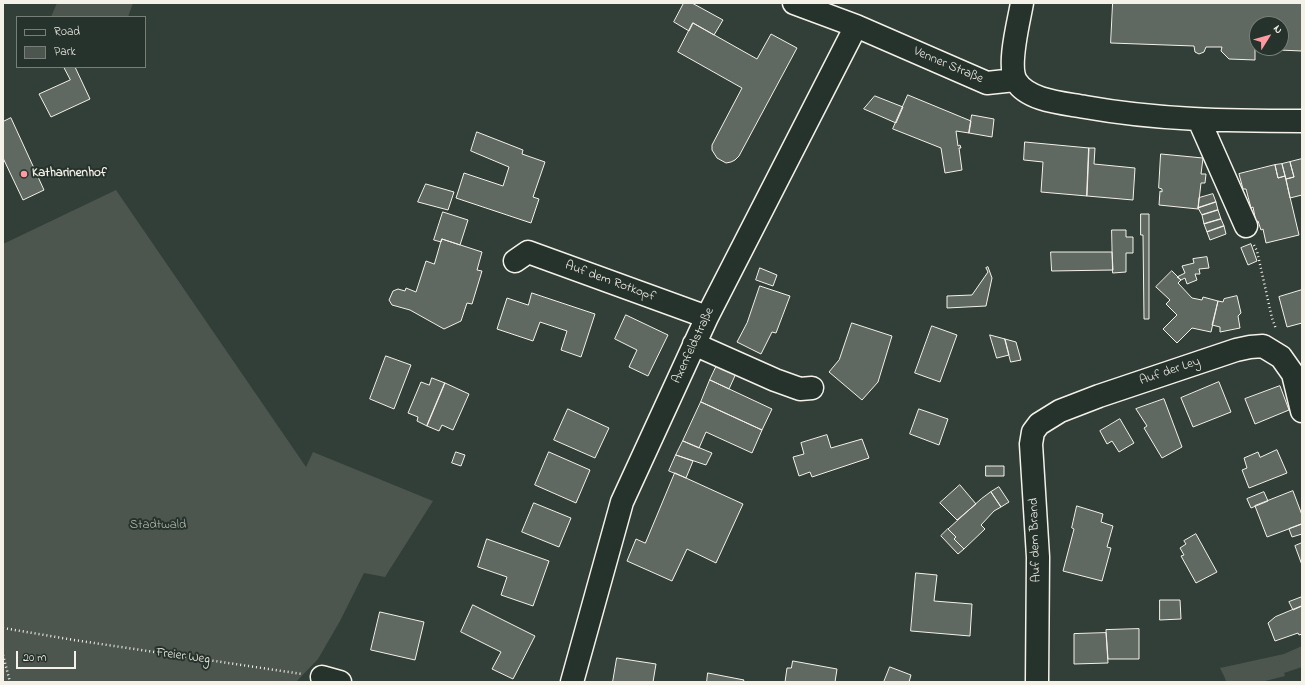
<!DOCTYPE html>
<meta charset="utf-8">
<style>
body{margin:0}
#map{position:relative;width:1305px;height:685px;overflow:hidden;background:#323e38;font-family:"Indie Flower",sans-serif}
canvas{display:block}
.frame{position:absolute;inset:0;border:4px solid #f4f1e8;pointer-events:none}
.legend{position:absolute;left:16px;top:16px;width:130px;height:52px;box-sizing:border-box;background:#26332d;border:1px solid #787f78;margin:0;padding:5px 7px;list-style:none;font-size:12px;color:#f4f1e8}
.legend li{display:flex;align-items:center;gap:8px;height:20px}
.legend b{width:20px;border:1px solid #787f78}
.north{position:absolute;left:1249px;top:16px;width:40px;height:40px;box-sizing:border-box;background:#26332d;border:1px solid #787f78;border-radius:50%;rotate:53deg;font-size:11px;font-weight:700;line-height:16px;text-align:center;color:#f4f1e8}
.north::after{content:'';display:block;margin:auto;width:14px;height:18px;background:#ff9aa2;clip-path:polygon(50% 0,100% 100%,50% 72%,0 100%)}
.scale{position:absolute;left:16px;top:651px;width:60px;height:18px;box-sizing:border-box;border:2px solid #f4f1e8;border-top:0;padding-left:5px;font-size:12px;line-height:14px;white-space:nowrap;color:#f4f1e8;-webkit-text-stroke:3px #26332d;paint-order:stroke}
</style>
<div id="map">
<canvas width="1305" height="685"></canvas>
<div class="frame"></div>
<ul class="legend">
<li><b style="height:5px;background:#26332d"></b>Road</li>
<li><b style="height:11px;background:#4c564f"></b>Park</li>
</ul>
<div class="north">N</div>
<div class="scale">20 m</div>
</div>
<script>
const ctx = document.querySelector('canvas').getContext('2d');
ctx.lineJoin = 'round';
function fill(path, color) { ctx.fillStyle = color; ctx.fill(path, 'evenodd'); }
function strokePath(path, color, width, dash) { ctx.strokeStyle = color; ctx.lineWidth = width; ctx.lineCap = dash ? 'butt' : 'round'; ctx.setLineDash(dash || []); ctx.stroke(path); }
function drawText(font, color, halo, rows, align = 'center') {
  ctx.font = font + ' "Indie Flower",sans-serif'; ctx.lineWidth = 4; ctx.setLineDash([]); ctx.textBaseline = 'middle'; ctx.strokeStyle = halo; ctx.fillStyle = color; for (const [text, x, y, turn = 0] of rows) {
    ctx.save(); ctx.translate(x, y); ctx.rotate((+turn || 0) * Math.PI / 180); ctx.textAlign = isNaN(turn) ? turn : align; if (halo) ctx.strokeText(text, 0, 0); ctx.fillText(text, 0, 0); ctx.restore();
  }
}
const green = new Path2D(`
 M 57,3 L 133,3 L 128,17 L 51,17 Z
 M 116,190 L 306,467 L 313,452 L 433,501 L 385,577 L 364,573 L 340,621 L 318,659 L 296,682 L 3,682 L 3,244 Z
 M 1302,646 L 1302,667 L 1284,673 L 1285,676 L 1261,682 L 1226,682 L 1225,678 L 1220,668 L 1284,654 Z`);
const building = new Path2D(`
 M 684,3 L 692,3 L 723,20 L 714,35 L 693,23 L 689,31 L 674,22 Z
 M 1113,3 L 1302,3 L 1302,51 L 1255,49 L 1255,60 L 1229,59 L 1221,51 L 1222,47 L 1206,47 L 1204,52 L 1199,54 L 1195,52 L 1194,46 L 1111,43 ZM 1257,24 L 1281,24 L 1281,48 L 1257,48 Z
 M 693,23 L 757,59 L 771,34 L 797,48 L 739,156 L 735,160 L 731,162 L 726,163 L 717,158 L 712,150 L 712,145 L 742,88 L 678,52 Z
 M 64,67 L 75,67 L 90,99 L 51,117 L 39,94 L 70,80 Z
 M 908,95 L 971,121 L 969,133 L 956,131 L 958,146 L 960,145 L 961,148 L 959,148 L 962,170 L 945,173 L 941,148 L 893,129 Z
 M 875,96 L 903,107 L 896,123 L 864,109 Z
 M 972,115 L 994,119 L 992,137 L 969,133 Z
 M 11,118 L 44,190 L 23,200 L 3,158 L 3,122 Z
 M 477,132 L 523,150 L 522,154 L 545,162 L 533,197 L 539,199 L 531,223 L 456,198 L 464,173 L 503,186 L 509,167 L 471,151 Z
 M 1025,142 L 1089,148 L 1087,196 L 1041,192 L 1043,162 L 1024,160 Z
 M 1089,148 L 1095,148 L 1094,164 L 1135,168 L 1133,200 L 1087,196 Z
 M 1161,154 L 1203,158 L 1201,174 L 1206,174 L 1205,183 L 1201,183 L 1198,209 L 1159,205 L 1160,191 L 1162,192 L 1162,189 L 1159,188 Z
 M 1302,159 L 1302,195 L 1290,198 L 1286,179 L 1294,177 L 1290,162 Z
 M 1290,162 L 1294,177 L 1286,179 L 1282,164 Z
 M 1282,164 L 1285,176 L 1278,178 L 1275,165 Z
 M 1275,165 L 1278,178 L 1285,176 L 1299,235 L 1266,243 L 1263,229 L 1261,230 L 1258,221 L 1256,222 L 1253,207 L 1251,208 L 1246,189 L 1243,189 L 1239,174 Z
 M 426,184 L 454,192 L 448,210 L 418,202 Z
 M 1213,194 L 1216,202 L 1198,208 L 1199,198 Z
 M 1216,202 L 1218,210 L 1202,215 L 1198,208 Z
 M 1218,210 L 1221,219 L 1204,224 L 1202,215 Z
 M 443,212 L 468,220 L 460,245 L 442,239 L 441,242 L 434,240 Z
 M 1141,214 L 1149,214 L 1149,319 L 1144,319 L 1143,235 L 1141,235 Z
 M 1221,219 L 1224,226 L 1207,232 L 1204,224 Z
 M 1224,226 L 1226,234 L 1210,240 L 1207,232 Z
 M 1112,230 L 1126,230 L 1126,237 L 1133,237 L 1133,253 L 1126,253 L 1126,272 L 1113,273 Z
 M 442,239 L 482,252 L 477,270 L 482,271 L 472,304 L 467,303 L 461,321 L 444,329 L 410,310 L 392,305 L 389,300 L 393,291 L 398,289 L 405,291 L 406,288 L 416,292 L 426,261 L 434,264 Z
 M 1251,244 L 1257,261 L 1248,265 L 1241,248 Z
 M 1051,252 L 1112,252 L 1113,270 L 1052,271 Z
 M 1207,257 L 1209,268 L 1199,269 L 1200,274 L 1195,274 L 1197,280 L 1187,284 L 1185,278 L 1181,280 L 1177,277 L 1185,273 L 1182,266 L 1194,263 L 1193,259 Z
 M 988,267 L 992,278 L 986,306 L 947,308 L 947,296 L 972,295 L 988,272 L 986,268 Z
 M 760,268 L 777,275 L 773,286 L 756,280 Z
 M 1172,271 L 1181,280 L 1178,283 L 1192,298 L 1202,300 L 1203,297 L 1218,301 L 1211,332 L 1192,328 L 1177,343 L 1163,329 L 1177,315 L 1166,304 L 1170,300 L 1156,287 Z
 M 760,286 L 790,296 L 776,333 L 772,332 L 761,354 L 737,342 L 747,323 Z
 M 1302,290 L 1302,323 L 1287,327 L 1279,297 Z
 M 532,293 L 595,314 L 581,357 L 561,350 L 567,331 L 540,322 L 533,341 L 497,329 L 507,298 L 528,305 Z
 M 1237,296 L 1241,313 L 1238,316 L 1240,328 L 1220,332 L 1220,327 L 1212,325 L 1218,301 L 1223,302 L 1224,299 Z
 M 626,315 L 668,335 L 648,376 L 629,367 L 637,350 L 615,339 Z
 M 852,323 L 892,336 L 878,382 L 862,400 L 829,372 L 839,360 Z
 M 932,326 L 957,335 L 940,382 L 915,373 Z
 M 990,335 L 1005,339 L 1009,355 L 997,358 Z
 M 1005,339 L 1016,342 L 1021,360 L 1011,362 Z
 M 386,356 L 411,365 L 394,409 L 370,399 Z
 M 718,363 L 738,369 L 729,389 L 710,380 Z
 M 432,378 L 445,383 L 427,426 L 417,421 L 418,417 L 408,413 L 421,382 L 429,385 Z
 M 710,380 L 772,409 L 762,430 L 701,402 Z
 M 1219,382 L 1231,412 L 1193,427 L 1181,398 Z
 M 445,383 L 469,394 L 453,430 L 442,425 L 439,431 L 427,426 Z
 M 1280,386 L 1289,410 L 1255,424 L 1245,399 Z
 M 1164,399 L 1182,447 L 1162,458 L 1144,428 L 1147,426 L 1136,409 Z
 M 701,402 L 762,430 L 752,453 L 706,432 L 699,448 L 683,441 Z
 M 568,409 L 609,428 L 595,458 L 554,440 Z
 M 919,409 L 948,419 L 939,445 L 910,434 Z
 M 1120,419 L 1134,443 L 1119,452 L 1112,441 L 1107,444 L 1100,431 Z
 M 827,435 L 831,448 L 862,439 L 869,458 L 812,477 L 810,472 L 799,476 L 793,457 L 804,454 L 801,443 Z
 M 683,441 L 712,453 L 706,465 L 676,455 Z
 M 1277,450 L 1287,473 L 1249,488 L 1242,470 L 1247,468 L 1244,458 L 1258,452 L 1260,457 Z
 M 456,452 L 465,455 L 461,466 L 452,463 Z
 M 549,452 L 590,470 L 576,503 L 535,485 Z
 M 676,455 L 693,461 L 686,478 L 669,471 Z
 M 986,466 L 1004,466 L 1004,476 L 986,476 Z
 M 675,473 L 743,504 L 716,563 L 687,549 L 672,581 L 627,561 L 636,539 L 645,543 Z
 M 960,485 L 976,504 L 957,520 L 940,503 Z
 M 999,487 L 1009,502 L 1001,507 L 991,492 Z
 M 1293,491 L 1302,515 L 1302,524 L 1267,537 L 1255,506 Z
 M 991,492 L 1001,507 L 994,511 L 981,525 L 985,529 L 964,549 L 954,539 L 956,537 L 948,529 L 981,499 Z
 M 1264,492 L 1268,501 L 1251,508 L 1247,499 Z
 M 534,503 L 571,518 L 559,547 L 522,532 Z
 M 1077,506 L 1103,514 L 1101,522 L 1113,526 L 1107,547 L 1111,548 L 1102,581 L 1063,571 L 1074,529 L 1072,528 Z
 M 1302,524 L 1302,534 L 1292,537 L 1289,529 Z
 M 948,529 L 956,537 L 954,539 L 964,549 L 958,554 L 941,536 Z
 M 1196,534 L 1217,572 L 1196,583 L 1181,556 L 1184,555 L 1180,548 L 1186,544 L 1184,541 Z
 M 487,539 L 549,561 L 533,606 L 501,595 L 507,577 L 478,567 Z
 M 1302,543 L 1302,565 L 1295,546 Z
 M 916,573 L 937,575 L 934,601 L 972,604 L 970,636 L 911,631 Z
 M 1302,597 L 1302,606 L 1293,610 L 1289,602 Z
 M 1160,600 L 1180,600 L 1181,619 L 1160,620 Z
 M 473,605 L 535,636 L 513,679 L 492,669 L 501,652 L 461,632 Z
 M 1302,606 L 1302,634 L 1299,635 L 1298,633 L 1275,641 L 1268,623 L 1275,617 Z
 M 380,612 L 424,622 L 415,660 L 371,650 Z
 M 1139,629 L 1139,659 L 1108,659 L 1106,630 Z
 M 1106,633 L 1108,663 L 1074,664 L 1074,634 Z
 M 617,658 L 656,664 L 653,682 L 613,682 Z
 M 793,661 L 837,669 L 835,682 L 785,682 L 787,668 L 791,668 Z
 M 890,667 L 911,675 L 909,682 L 884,682 Z
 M 708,673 L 744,680 L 743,682 L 707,682 Z`);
const path = new Path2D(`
 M 1254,245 L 1257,251 L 1272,318 L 1276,329
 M 3,628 L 74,640 L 302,674
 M 3,655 L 10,682`);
const minor = new Path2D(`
 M 794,3 L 856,26 L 987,83 L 1015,80
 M 1022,3 C 1019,21 1007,65 1016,81 C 1028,101 1064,103 1085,107 C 1157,120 1229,121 1302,121
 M 1199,120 L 1246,226
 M 515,261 L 528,252 L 707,317
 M 694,344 L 775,380 L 800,389 L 812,388
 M 322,677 L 340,682
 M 572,682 L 622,502 L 707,317 L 856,26
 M 1037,682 L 1038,557 L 1031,444 L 1033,432 L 1039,424 L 1060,411 L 1099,396 L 1236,350 L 1250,347 L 1263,346 L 1281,357 L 1293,374 L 1302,411`);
const markers = [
 [24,174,4,"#ff9aa2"]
];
const streetNames = [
 ["Venner Straße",948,66,23],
 ["Auf dem Rotkopf",610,282,20],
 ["Axenfeldstraße",694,346,-65],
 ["Auf der Ley",1170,372,-19],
 ["Auf dem Brand",1036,540,-92],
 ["Freier Weg",183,657,8]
];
const poiNames = [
 ["Katharinenhof",32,174]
];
const parkNames = [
 ["Stadtwald",158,526]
];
fill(green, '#4c564f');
fill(building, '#5f6861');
strokePath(building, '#f4f1e8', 1);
strokePath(minor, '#f4f1e8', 25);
strokePath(path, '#f4f1e8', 2.5, [1, 3]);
strokePath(minor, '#26332d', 22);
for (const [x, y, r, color] of markers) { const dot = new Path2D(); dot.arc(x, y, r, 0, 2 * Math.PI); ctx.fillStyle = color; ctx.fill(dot); strokePath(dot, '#26332d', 1.5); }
drawText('13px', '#f4f1e8', '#26332d', streetNames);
drawText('bold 13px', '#f4f1e8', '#26332d', poiNames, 'left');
drawText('13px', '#b9bbb2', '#26332d', parkNames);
</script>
